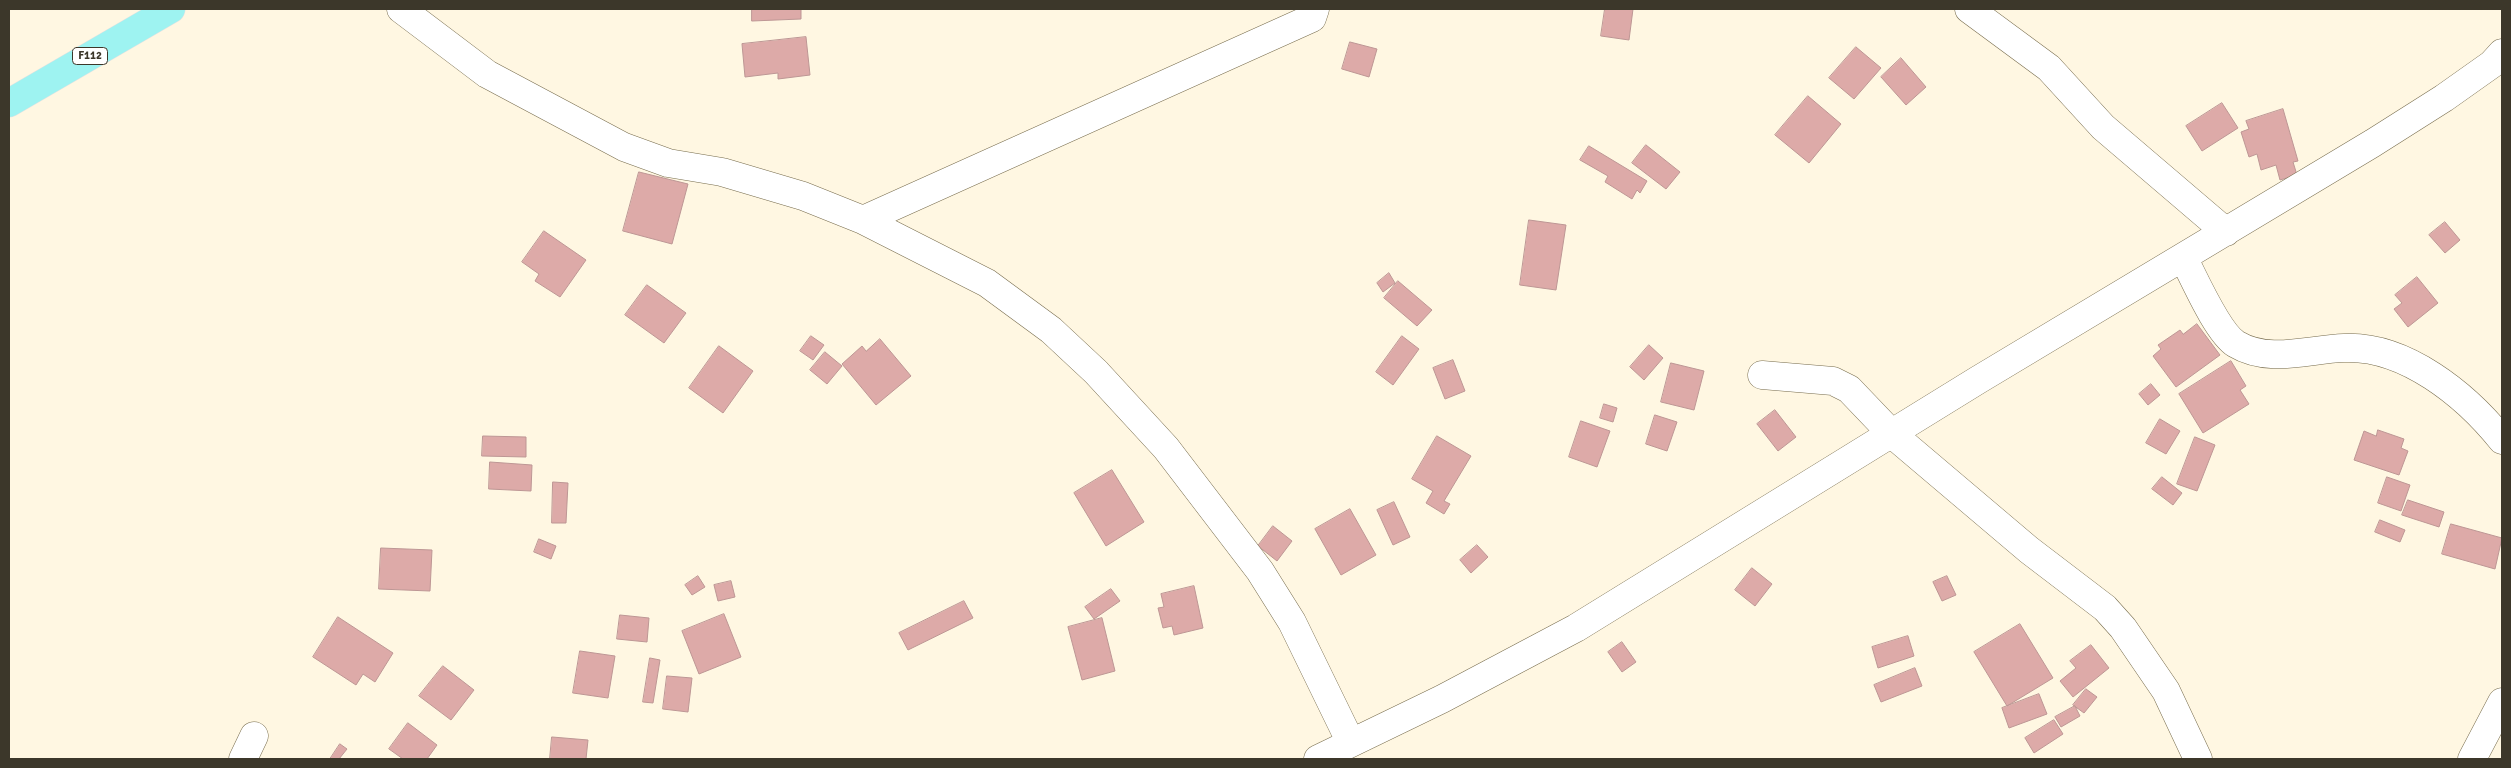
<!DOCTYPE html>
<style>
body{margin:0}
#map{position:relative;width:2511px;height:768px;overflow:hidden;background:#fff7e2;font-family:Signika,sans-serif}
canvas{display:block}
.frame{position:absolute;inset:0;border:10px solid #3c372a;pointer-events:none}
</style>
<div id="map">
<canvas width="2511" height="768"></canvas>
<div class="frame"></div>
</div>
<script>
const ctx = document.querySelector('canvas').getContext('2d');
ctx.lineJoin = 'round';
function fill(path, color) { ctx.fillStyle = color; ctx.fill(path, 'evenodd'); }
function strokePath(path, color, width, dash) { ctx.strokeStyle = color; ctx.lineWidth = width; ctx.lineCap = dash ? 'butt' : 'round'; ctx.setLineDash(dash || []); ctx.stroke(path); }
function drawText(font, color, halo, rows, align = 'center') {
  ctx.font = font + ' Signika,sans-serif'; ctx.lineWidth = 4; ctx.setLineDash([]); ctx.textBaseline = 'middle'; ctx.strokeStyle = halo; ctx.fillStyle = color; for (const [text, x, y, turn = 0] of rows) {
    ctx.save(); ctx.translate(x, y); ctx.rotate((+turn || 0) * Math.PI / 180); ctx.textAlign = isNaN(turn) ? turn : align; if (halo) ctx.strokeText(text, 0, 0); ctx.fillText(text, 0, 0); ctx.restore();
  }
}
const building = new Path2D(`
 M 752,9 L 801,9 L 801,19 L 752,21 Z
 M 1605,9 L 1633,9 L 1629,40 L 1601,36 Z
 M 806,37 L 810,75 L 778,79 L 778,73 L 745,77 L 742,44 Z
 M 1350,42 L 1377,49 L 1369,77 L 1342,69 Z
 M 1856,47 L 1881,68 L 1854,99 L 1829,78 Z
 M 1901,58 L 1926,87 L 1906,105 L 1881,77 Z
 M 1808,96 L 1841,124 L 1809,163 L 1775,135 Z
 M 2222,103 L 2238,128 L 2202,151 L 2186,126 Z
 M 2283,109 L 2298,161 L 2293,162 L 2297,175 L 2280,180 L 2276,165 L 2261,170 L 2257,154 L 2249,157 L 2241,132 L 2249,129 L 2246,121 Z
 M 1646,145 L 1680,172 L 1666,189 L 1632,163 Z
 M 1589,146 L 1647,181 L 1640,193 L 1637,190 L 1632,199 L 1605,182 L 1608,176 L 1580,160 Z
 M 639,172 L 688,184 L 672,244 L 623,231 Z
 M 1529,220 L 1566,225 L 1556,290 L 1520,285 Z
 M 2445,222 L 2460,240 L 2445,253 L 2429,235 Z
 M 544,231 L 586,260 L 560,297 L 535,281 L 539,274 L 522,262 Z
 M 1389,273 L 1395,283 L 1383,292 L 1377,283 Z
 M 2417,277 L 2438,303 L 2408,327 L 2394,309 L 2402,303 L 2395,295 Z
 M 1398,281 L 1432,310 L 1417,326 L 1384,298 Z
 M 647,285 L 686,313 L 664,343 L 625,315 Z
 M 2197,324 L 2220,355 L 2176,387 L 2153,356 L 2161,349 L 2158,345 L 2180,330 L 2183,334 Z
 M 811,336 L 824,345 L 813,360 L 800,351 Z
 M 1402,336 L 1419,349 L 1393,385 L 1376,372 Z
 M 880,339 L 911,376 L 876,405 L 842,364 L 862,346 L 866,351 Z
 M 1649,345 L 1663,358 L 1644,380 L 1630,367 Z
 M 719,346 L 753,371 L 723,413 L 689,388 Z
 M 825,352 L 842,366 L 827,384 L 810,370 Z
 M 1453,360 L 1465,391 L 1445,399 L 1433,368 Z
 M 2231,361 L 2246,386 L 2240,390 L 2249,404 L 2203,433 L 2179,394 Z
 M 1671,363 L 1704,371 L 1694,410 L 1661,402 Z
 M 2151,384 L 2160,395 L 2148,405 L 2139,394 Z
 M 1604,404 L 1617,408 L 1613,422 L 1600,418 Z
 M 1775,410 L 1796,437 L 1778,451 L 1757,424 Z
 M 1655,415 L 1677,422 L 1667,451 L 1646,444 Z
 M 2160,419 L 2180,431 L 2166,454 L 2146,443 Z
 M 1581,421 L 1610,431 L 1597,467 L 1569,457 Z
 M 2378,430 L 2404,439 L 2401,448 L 2408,451 L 2399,475 L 2354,460 L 2364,431 L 2376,436 Z
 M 483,436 L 526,437 L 526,457 L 482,456 Z
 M 1437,436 L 1471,456 L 1444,501 L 1450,504 L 1444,514 L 1426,503 L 1433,491 L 1412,479 Z
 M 2195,437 L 2215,445 L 2197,491 L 2177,484 Z
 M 490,462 L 532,465 L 531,491 L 489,489 Z
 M 1112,470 L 1144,522 L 1106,546 L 1074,493 Z
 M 2162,477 L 2182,493 L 2173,505 L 2152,489 Z
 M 2387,477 L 2410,485 L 2401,511 L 2378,503 Z
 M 553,482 L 568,483 L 566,523 L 552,523 Z
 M 2408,500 L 2444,512 L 2439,527 L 2402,515 Z
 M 1394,502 L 1410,537 L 1393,545 L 1377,510 Z
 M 1350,509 L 1376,555 L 1341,575 L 1315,529 Z
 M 2380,520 L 2405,530 L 2400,542 L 2375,532 Z
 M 2451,524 L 2502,538 L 2495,569 L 2442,554 Z
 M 1273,526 L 1292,541 L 1277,561 L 1258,546 Z
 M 539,539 L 556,546 L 551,559 L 534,552 Z
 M 1477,545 L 1488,557 L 1471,573 L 1460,560 Z
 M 381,548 L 432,550 L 430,591 L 379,589 Z
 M 1752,568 L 1772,584 L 1755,606 L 1735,590 Z
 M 698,576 L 705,587 L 692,595 L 685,585 Z
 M 1947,576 L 1956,595 L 1942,601 L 1933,582 Z
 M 731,581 L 735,597 L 718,601 L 714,585 Z
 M 1194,586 L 1203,628 L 1174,635 L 1172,626 L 1163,628 L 1158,608 L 1164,607 L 1161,594 Z
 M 1111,589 L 1120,601 L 1094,619 L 1085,607 Z
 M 964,601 L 973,618 L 908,650 L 899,633 Z
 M 724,614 L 741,657 L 699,674 L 682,631 Z
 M 620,615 L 649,618 L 647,642 L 617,639 Z
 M 338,617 L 393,653 L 375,682 L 363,674 L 356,685 L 313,657 Z
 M 1102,618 L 1115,671 L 1082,680 L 1068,627 Z
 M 2020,624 L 2053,678 L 2007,706 L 1974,652 Z
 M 1908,636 L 1914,656 L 1878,668 L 1872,647 Z
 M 1622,642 L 1636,662 L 1622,672 L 1608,652 Z
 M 2091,645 L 2109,668 L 2073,697 L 2060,681 L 2076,668 L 2070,661 Z
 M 580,651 L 615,656 L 608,698 L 573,693 Z
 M 650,658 L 660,660 L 653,703 L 643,702 Z
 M 443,666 L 474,690 L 451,720 L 419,696 Z
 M 1915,668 L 1922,686 L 1881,702 L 1874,685 Z
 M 667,676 L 692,678 L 688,712 L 663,709 Z
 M 2086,689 L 2097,697 L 2084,713 L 2073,705 Z
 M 2039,694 L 2047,714 L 2009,728 L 2002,708 Z
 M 2075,706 L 2080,716 L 2061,727 L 2055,717 Z
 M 2054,720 L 2063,734 L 2034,753 L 2025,738 Z
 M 408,723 L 437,745 L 427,759 L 403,759 L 389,749 Z
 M 552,737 L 588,740 L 586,759 L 550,759 Z
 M 340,744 L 347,749 L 339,759 L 330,759 Z`);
const minor = new Path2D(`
 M 401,9 L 487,74 L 624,147 L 668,163 L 722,172 L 803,196 L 863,220 L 987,283 L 1051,330 L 1096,372 L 1166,448 L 1260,571 L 1292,622 L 1351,743
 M 1969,9 L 2049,68 L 2103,127 L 2226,232
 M 863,220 L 1312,18 L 1315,9
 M 2183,257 C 2194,278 2217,332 2236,344 C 2269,364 2309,349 2344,348 C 2405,345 2466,395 2502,440
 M 1762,375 L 1833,381 L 1849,389 L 1892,434 L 2029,550 L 2105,608 L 2123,628 L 2166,691 L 2198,759
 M 243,759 L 254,736
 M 1318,759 L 1442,699 L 1576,628 L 1978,380 L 2373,143 L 2444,98 L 2492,64 L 2502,53
 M 2472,759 L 2502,702`);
const major = new Path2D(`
 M 9,103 L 171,9`);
const shields = [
 [90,56,35]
];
const shieldNames = [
 ["F112",90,56]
];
fill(building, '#ddaaa8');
strokePath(building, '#bd9694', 1);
strokePath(minor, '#776c4d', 29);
strokePath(major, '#e4e3e1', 29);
strokePath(minor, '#fff', 28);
strokePath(major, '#9ef3f1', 28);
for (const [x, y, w] of shields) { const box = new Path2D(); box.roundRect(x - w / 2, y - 8.5, w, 17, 4); ctx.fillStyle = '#fff'; ctx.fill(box); strokePath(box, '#3c372a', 1); }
drawText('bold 11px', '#3c372a', null, shieldNames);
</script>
